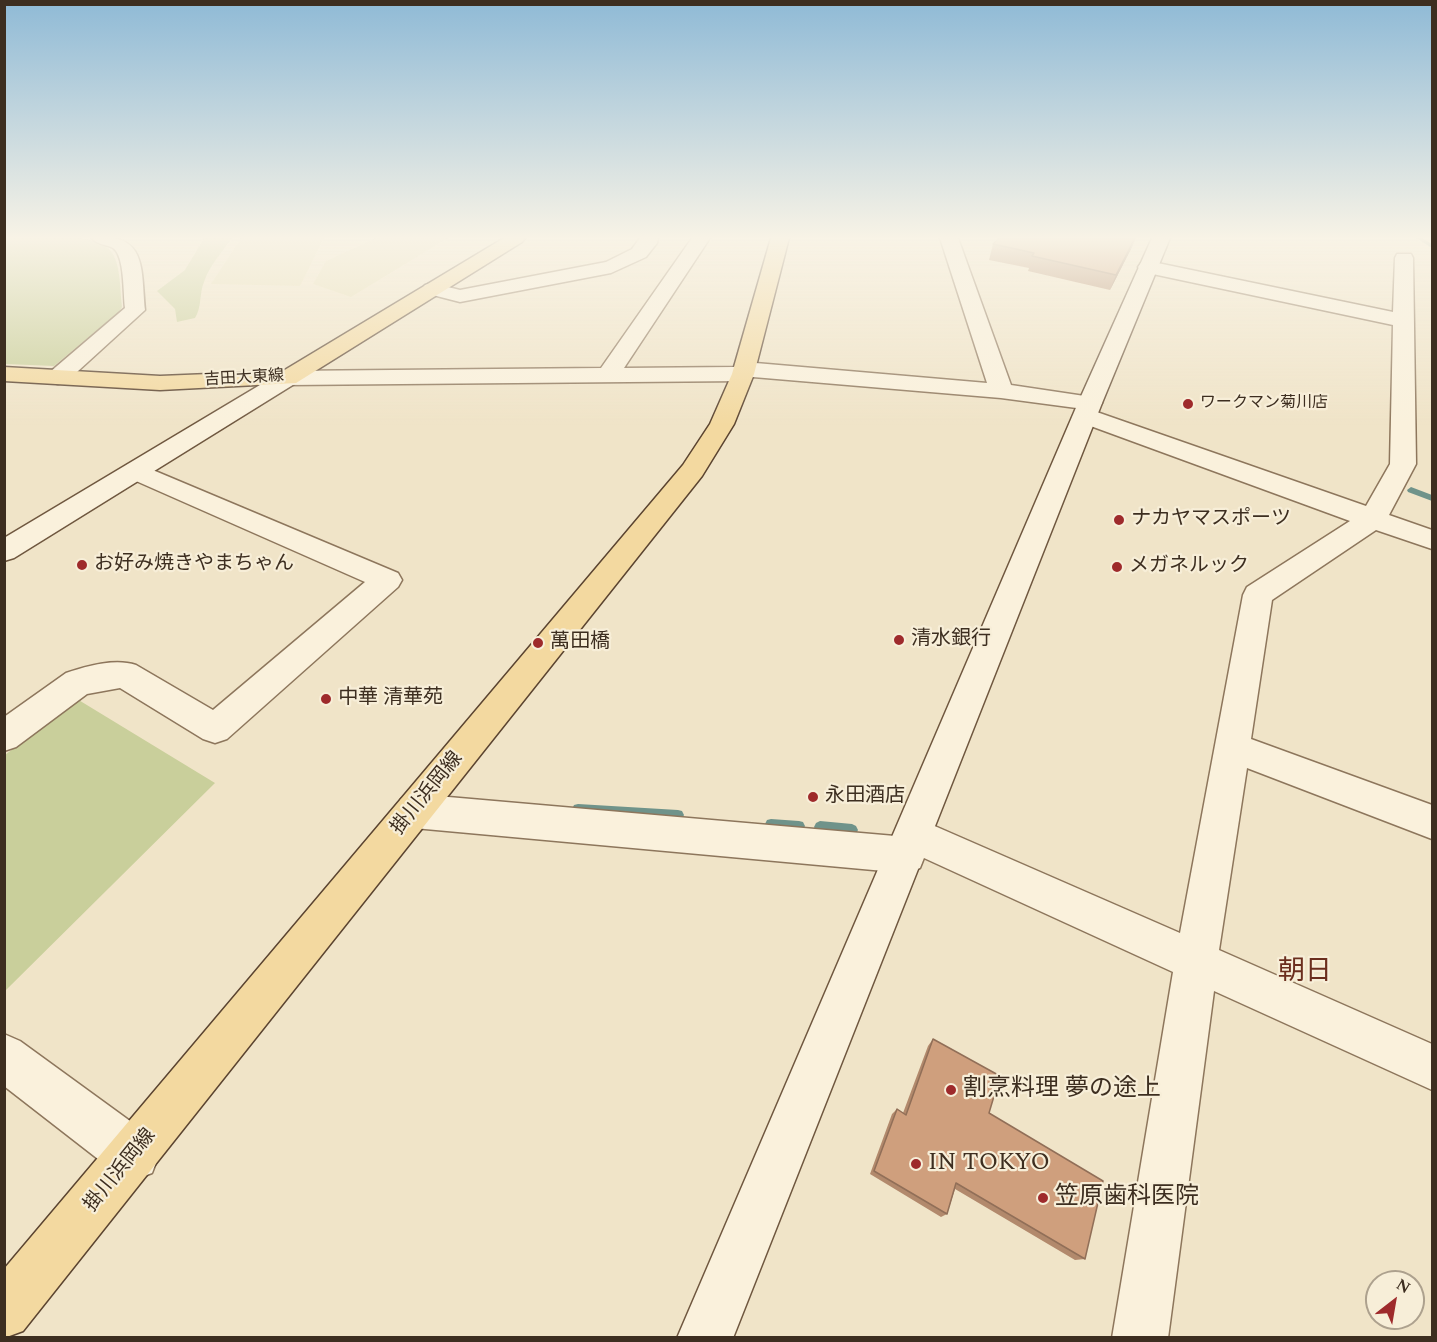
<!DOCTYPE html>
<meta charset="utf-8">
<style>
body{margin:0}
#map{position:relative;width:1437px;height:1342px;overflow:hidden;background:#f0e4c8;font-family:Spectral,serif}
canvas{display:block}
.frame{position:absolute;inset:0;border:6px solid #3d2e20;pointer-events:none}
.north{position:absolute;left:1365px;top:1270px;width:60px;height:60px;box-sizing:border-box;background:#f7eed8;border:2px solid #ada18e;border-radius:50%;rotate:31deg;font-size:16px;font-weight:700;line-height:24px;text-align:center;color:#3d2e20}
.north::after{content:'';display:block;margin:auto;width:21px;height:27px;background:#9e2a2b;clip-path:polygon(50% 0,100% 100%,50% 72%,0 100%)}
</style>
<div id="map">
<canvas width="1437" height="1342"></canvas>
<div class="frame"></div>
<div class="north">N</div>
</div>
<script>
const ctx = document.querySelector('canvas').getContext('2d');
ctx.lineJoin = 'round';
function fill(path, color) { ctx.fillStyle = color; ctx.fill(path, 'evenodd'); }
function strokePath(path, color, width, dash) { ctx.strokeStyle = color; ctx.lineWidth = width; ctx.lineCap = dash ? 'butt' : 'round'; ctx.setLineDash(dash || []); ctx.stroke(path); }
function drawText(font, color, halo, rows, align = 'center') {
  ctx.font = font + ' Spectral,"Noto Sans JP",serif'; ctx.lineWidth = 4.5; ctx.setLineDash([]); ctx.textBaseline = 'middle'; ctx.strokeStyle = halo; ctx.fillStyle = color; for (const [text, x, y, turn = 0] of rows) {
    ctx.save(); ctx.translate(x, y); ctx.rotate((+turn || 0) * Math.PI / 180); ctx.textAlign = isNaN(turn) ? turn : align; if (halo) ctx.strokeText(text, 0, 0); ctx.fillText(text, 0, 0); ctx.restore();
  }
}
const farmland = new Path2D(`
 M 241,238 L 324,238 L 300,286 L 211,284 Z
 M 376,238 L 448,238 L 351,297 L 313,284 L 326,261 Z`);
const green = new Path2D(`
 M 5,238 C 29,238 103,229 114,256 C 121,271 120,291 122,307 L 119,312 L 54,366 L 5,364 Z
 M 204,238 L 232,238 C 223,251 209,266 204,282 C 199,294 202,307 195,318 L 177,322 L 175,309 L 157,291 L 185,270 Z
 M 77,699 L 215,783 L 5,991 L 5,755 Z`);
const stream = new Path2D(`
 M 1416,238 L 1422,238 L 1432,244 L 1432,248 Z
 M 1411,487 L 1432,495 L 1432,501 L 1408,492 L 1407,490 Z
 M 578,804 L 678,810 L 682,811 L 684,815 L 682,819 L 678,820 L 578,814 L 574,813 L 572,809 L 574,805 Z
 M 771,819 L 799,821 L 803,822 L 805,826 L 803,830 L 799,831 L 771,829 L 767,828 L 765,824 L 767,820 Z
 M 820,821 L 852,824 L 856,826 L 858,830 L 856,834 L 852,836 L 820,833 L 816,831 L 814,827 L 816,823 Z`);
const street = new Path2D(`
 M 92,238 C 147,232 141,268 145,310 L 66,382 L 58,384 L 50,382 L 47,377 L 50,372 L 125,308 C 123,294 125,256 113,248 C 106,244 97,245 92,238 Z
 M 640,238 L 658,238 L 657,243 L 646,257 L 611,273 L 460,302 L 425,293 L 422,289 L 425,285 L 432,283 L 460,290 L 606,262 L 632,249 Z
 M 692,238 L 710,238 L 624,368 L 734,367 L 744,362 L 987,383 L 940,238 L 958,238 L 1011,385 L 1098,398 L 1102,403 L 1098,408 L 1091,410 L 1366,506 L 1390,464 L 1393,325 L 1148,273 L 1141,271 L 1138,267 L 1141,263 L 1148,261 L 1393,312 L 1395,258 L 1397,254 L 1411,254 L 1413,258 L 1416,464 L 1389,515 L 1432,530 L 1432,549 L 1376,530 L 1272,600 L 1251,739 L 1432,805 L 1432,839 L 1247,768 L 1219,950 L 1432,1044 L 1432,1090 L 1214,991 L 1168,1338 L 1112,1338 L 1173,972 L 924,858 L 920,868 L 906,873 L 414,828 L 401,823 L 395,811 L 401,799 L 414,794 L 895,836 L 900,823 L 914,817 L 1180,933 L 1243,595 L 1247,587 L 1350,521 L 1077,421 L 1074,416 L 1077,411 L 1084,409 L 1001,398 L 753,377 L 743,381 L 288,385 L 280,383 L 276,378 L 280,373 L 288,371 L 601,368 Z
 M 136,463 L 398,573 L 402,580 L 398,587 L 227,739 L 215,743 L 203,739 L 120,688 L 87,694 L 16,747 L 4,751 L 4,717 L 66,673 C 87,666 115,658 136,665 L 213,710 L 365,582 L 127,477 L 123,471 L 127,465 Z
 M 4,1034 L 20,1041 L 152,1137 L 159,1155 L 152,1173 L 134,1180 L 116,1173 L 4,1086 Z`);
const secondary = new Path2D(`
 M 1152,238 L 1170,238 L 1102,403 L 733,1338 L 677,1338 L 1078,403 Z
 M 288,371 L 296,373 L 300,378 L 296,383 L 14,558 L 4,561 L 4,538 L 280,373 Z`);
const primary = new Path2D(`
 M 504,238 L 525,238 L 522,242 L 296,383 L 160,390 L 4,381 L 4,367 L 160,376 L 283,371 Z
 M 771,238 L 789,238 L 754,374 L 734,424 L 702,476 L 23,1331 L 4,1338 L 4,1269 L 683,465 L 710,424 L 732,374 Z`);
const wall = new Path2D(`
 M 993,244 L 1131,249 L 1110,290 L 1028,271 L 1029,268 L 989,260 Z
 M 933,1039 L 989,1113 L 1085,1259 L 1075,1260 L 955,1189 L 947,1214 L 941,1217 L 870,1174 L 892,1114 L 897,1109 L 903,1113 L 928,1046 Z`);
const shadedWall = new Path2D(`
 M 1136,238 L 1131,249 L 1110,290 L 1116,275 Z`);
const building = new Path2D(`
 M 999,238 L 1135,238 L 1116,275 L 1032,256 L 1034,253 L 993,244 Z
 M 933,1039 L 1000,1076 L 989,1113 L 1103,1181 L 1085,1259 L 956,1183 L 947,1214 L 874,1171 L 897,1109 L 906,1115 Z`);
const markers = [
 [1188,404,6,"#9e2a2b"],
 [1119,520,6,"#9e2a2b"],
 [82,565,6,"#9e2a2b"],
 [1117,567,6,"#9e2a2b"],
 [899,640,6,"#9e2a2b"],
 [538,643,6,"#9e2a2b"],
 [326,699,6,"#9e2a2b"],
 [813,797,6,"#9e2a2b"],
 [951,1090,6,"#9e2a2b"],
 [916,1164,6,"#9e2a2b"],
 [1043,1198,6,"#9e2a2b"]
];
const farStreetnames = [
 ["吉田大東線",244,379,-3]
];
const farPoinames = [
 ["ワークマン菊川店",1200,404]
];
const poiNames = [
 ["ナカヤマスポーツ",1131,520],
 ["お好み焼きやまちゃん",94,565],
 ["メガネルック",1129,567],
 ["清水銀行",911,640],
 ["萬田橋",550,643],
 ["中華 清華苑",338,699],
 ["永田酒店",825,797]
];
const streetNames = [
 ["掛川浜岡線",428,794,-51],
 ["掛川浜岡線",121,1171,-51]
];
const nearPoinames = [
 ["割烹料理 夢の途上",963,1090],
 ["IN TOKYO",928,1164],
 ["笠原歯科医院",1055,1198]
];
const nearQuarternames = [
 ["朝日",1305,974]
];
fill(farmland, '#e6deb5');
fill(green, '#c9cf9b');
fill(stream, '#6f938a');
strokePath(street, '#8d765c', 3);
strokePath(secondary, '#6f573f', 3);
strokePath(primary, '#5b4430', 3);
fill(street, '#faf1dc');
fill(secondary, '#faf1dc');
fill(primary, '#f3d9a0');
fill(wall, '#b2896c');
fill(shadedWall, '#916f58');
fill(building, '#cf9f7d');
strokePath(building, '#916f58', 1.5);
const sky = ctx.createLinearGradient(0, 0, 0, 425);
sky.addColorStop(0, '#8fbad6');
sky.addColorStop(0.56, '#f8f3e6');
sky.addColorStop(1, '#f8f3e600');
ctx.fillStyle = sky;
ctx.fillRect(0, 0, 1437, 425);
for (const [x, y, r, color] of markers) { const dot = new Path2D(); dot.arc(x, y, r, 0, 2 * Math.PI); ctx.fillStyle = color; ctx.fill(dot); strokePath(dot, '#f7eed8', 2); }
drawText('16px', '#3d2e20', '#f7eed8', farStreetnames);
drawText('16px', '#3d2e20', '#f7eed8', farPoinames, 'left');
drawText('20px', '#3d2e20', '#f7eed8', poiNames, 'left');
drawText('20px', '#3d2e20', '#f7eed8', streetNames);
drawText('24px', '#3d2e20', '#f7eed8', nearPoinames, 'left');
drawText('27px', '#6b2e1e', '#f7eed8', nearQuarternames);
</script>
